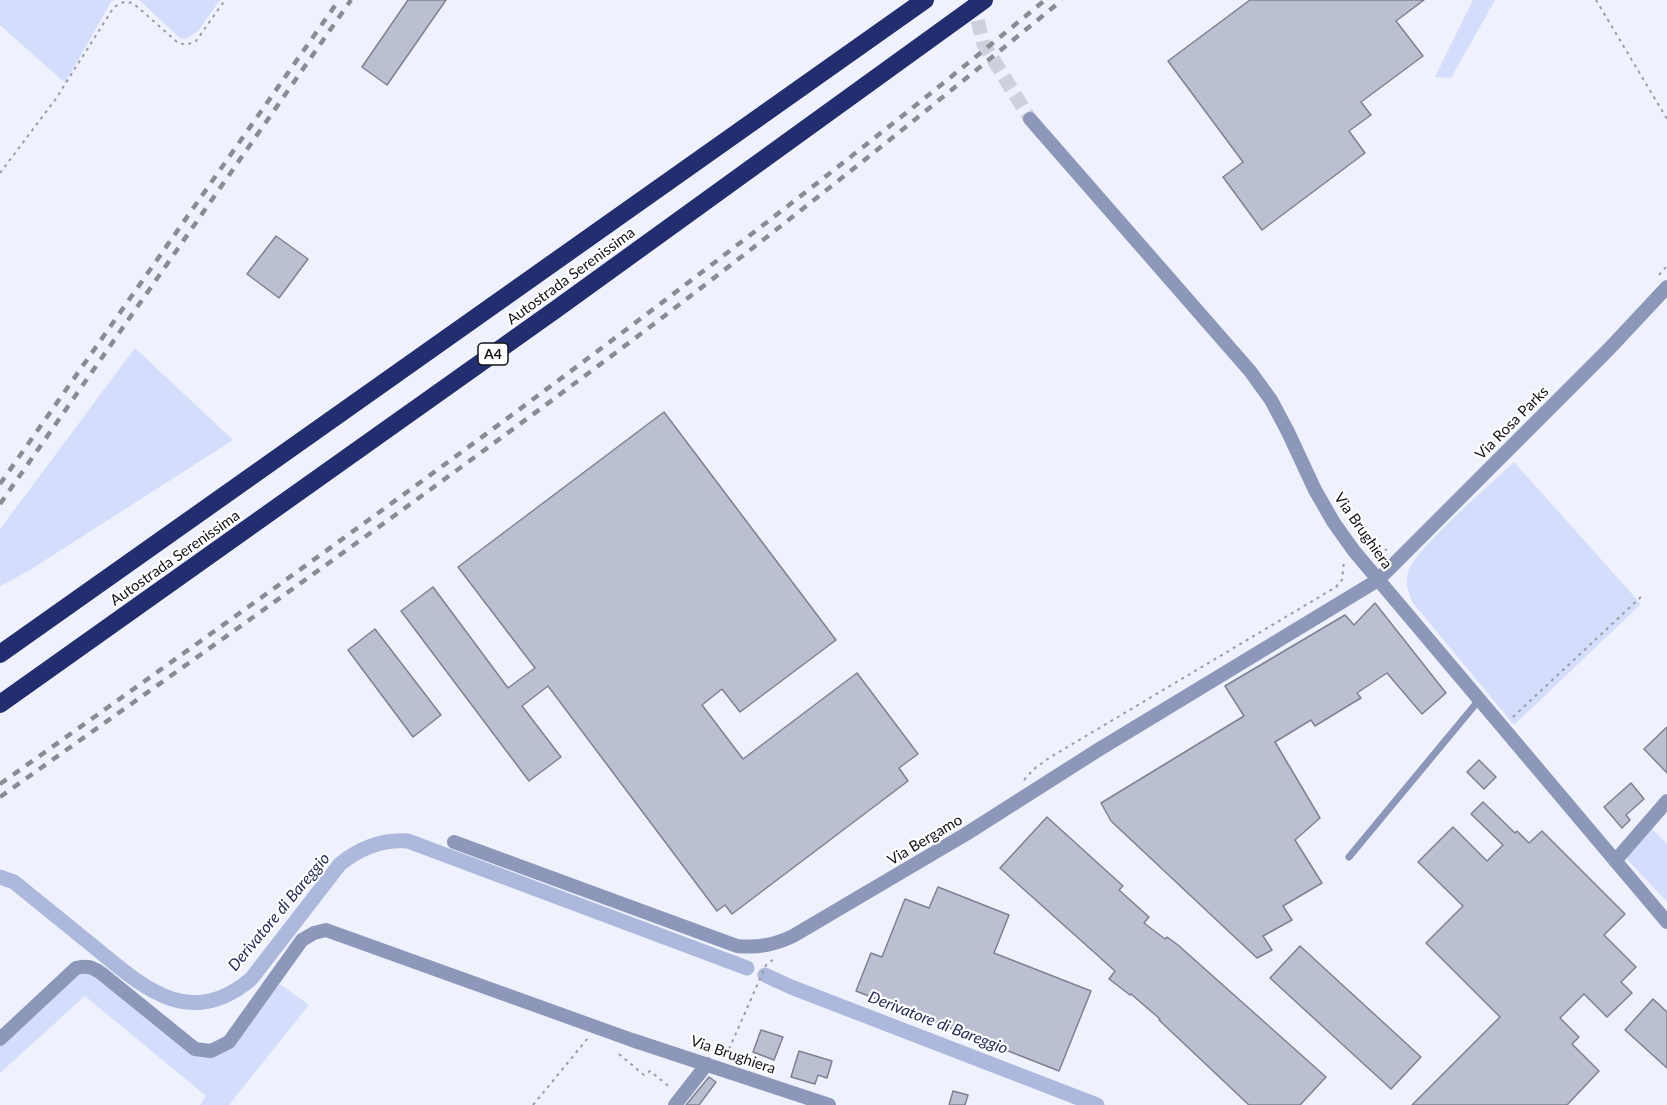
<!DOCTYPE html>
<style>
body{margin:0}
canvas{display:block;background:#eff2fd}
</style>
<canvas width="1667" height="1105"></canvas>
<script>
const ctx = document.querySelector('canvas').getContext('2d');
ctx.lineJoin = 'round';
function fill(path, color) { ctx.fillStyle = color; ctx.fill(path, 'evenodd'); }
function strokePath(path, color, width, dash) { ctx.strokeStyle = color; ctx.lineWidth = width; ctx.lineCap = dash ? 'butt' : 'round'; ctx.setLineDash(dash || []); ctx.stroke(path); }
function drawText(font, color, halo, rows, align = 'center') {
  ctx.font = font + ' Lato,sans-serif'; ctx.lineWidth = 4.5; ctx.setLineDash([]); ctx.textBaseline = 'middle'; ctx.strokeStyle = halo; ctx.fillStyle = color; for (const [text, x, y, turn = 0] of rows) {
    ctx.save(); ctx.translate(x, y); ctx.rotate((+turn || 0) * Math.PI / 180); ctx.textAlign = isNaN(turn) ? turn : align; if (halo) ctx.strokeText(text, 0, 0); ctx.fillText(text, 0, 0); ctx.restore();
  }
}
const green = new Path2D(`
 M 0,0 L 115,0 L 111,2 L 65,83 L 0,25 Z
 M 139,0 L 220,0 L 198,31 L 186,39 L 180,38 Z
 M 1473,0 L 1495,0 L 1451,78 L 1435,77 Z
 M 135,348 L 233,440 L 30,570 L 0,586 L 0,529 Z
 M 1514,462 L 1641,604 L 1514,725 L 1413,603 C 1408,593 1405,583 1408,572 C 1414,550 1493,482 1514,462 Z
 M 1650,827 L 1667,844 L 1667,902 L 1624,856 Z
 M 90,970 L 205,1055 L 258,1007 L 280,984 L 309,1005 L 229,1105 L 200,1105 L 206,1096 L 85,996 L 0,1073 L 0,1045 L 72,975 Z`);
const canal = new Path2D(`
 M 0,877 L 14,882 C 40,903 67,925 93,946 C 143,987 189,1031 251,979 L 340,864 C 360,848 382,839 408,841 L 747,968
 M 765,975 L 791,987 L 1097,1105`);
const building = new Path2D(`
 M 408,0 L 446,0 L 387,85 L 362,67 Z
 M 1250,0 L 1424,0 L 1396,21 L 1423,56 L 1361,102 L 1371,115 L 1349,131 L 1365,153 L 1262,230 L 1223,177 L 1243,162 L 1168,61 Z
 M 276,236 L 308,259 L 279,298 L 247,274 Z
 M 664,412 L 836,640 L 740,712 L 722,689 L 702,705 L 743,759 L 857,673 L 918,754 L 899,768 L 908,781 L 732,914 L 725,905 L 717,911 L 548,686 L 522,706 L 561,757 L 529,781 L 401,611 L 433,587 L 508,688 L 535,668 L 458,567 Z
 M 1375,603 L 1446,693 L 1422,714 L 1387,673 L 1357,693 L 1361,698 L 1341,710 L 1315,726 L 1311,720 L 1275,742 L 1320,818 L 1295,840 L 1322,883 L 1283,906 L 1292,920 L 1263,936 L 1272,950 L 1257,958 L 1111,821 L 1101,803 L 1244,716 L 1225,686 L 1345,615 L 1354,625 Z
 M 375,629 L 441,715 L 413,737 L 348,650 Z
 M 1667,727 L 1667,773 L 1644,749 Z
 M 1479,760 L 1496,777 L 1484,789 L 1467,772 Z
 M 1631,783 L 1644,799 L 1626,815 L 1630,820 L 1622,828 L 1604,807 Z
 M 1483,802 L 1515,833 L 1517,831 L 1529,843 L 1542,831 L 1625,914 L 1604,935 L 1636,967 L 1621,982 L 1632,993 L 1607,1017 L 1584,994 L 1560,1018 L 1579,1037 L 1572,1044 L 1599,1071 L 1567,1105 L 1412,1105 L 1500,1017 L 1426,943 L 1463,906 L 1418,862 L 1453,827 L 1487,861 L 1503,845 L 1471,814 Z
 M 1047,817 L 1123,886 L 1119,890 L 1149,917 L 1144,923 L 1165,939 L 1167,937 L 1178,945 L 1326,1077 L 1300,1105 L 1249,1105 L 1159,1020 L 1160,1019 L 1131,994 L 1130,995 L 1109,979 L 1115,971 L 1000,868 Z
 M 938,887 L 1009,915 L 994,953 L 1091,991 L 1059,1071 L 856,991 L 871,953 L 882,957 L 905,899 L 929,908 Z
 M 1300,946 L 1421,1057 L 1391,1089 L 1270,978 Z
 M 1653,999 L 1667,1012 L 1667,1068 L 1625,1030 Z
 M 761,1030 L 783,1037 L 774,1060 L 753,1052 Z
 M 799,1051 L 832,1061 L 827,1078 L 818,1075 L 815,1084 L 791,1077 Z
 M 709,1077 L 716,1082 L 699,1105 L 686,1105 Z
 M 953,1091 L 968,1095 L 965,1105 L 949,1105 Z`);
const minorTunnel = new Path2D(`
 M 973,0 L 983,43 L 1030,119`);
const path = new Path2D(`
 M 1596,0 L 1667,119
 M 0,173 L 55,100 L 114,7 L 124,2 L 133,3 L 177,42 L 186,45 L 196,41 L 225,0
 M 1659,275 L 1667,266
 M 1370,547 L 1387,550
 M 1513,717 L 1644,594
 M 1024,780 L 1034,769 L 1049,758 L 1336,587 L 1342,580 L 1344,561
 M 619,1054 L 644,1075 L 650,1071 L 671,1088
 M 726,1056 L 766,965 L 775,958
 M 533,1105 L 588,1038`);
const service = new Path2D(`
 M 1349,857 L 1479,700`);
const minor = new Path2D(`
 M 1030,119 L 1250,371 L 1271,400 L 1288,432 L 1315,490 L 1334,523 L 1354,551 L 1667,922
 M 454,842 L 737,946 C 758,948 774,945 793,936 L 966,834 L 1098,750 L 1378,580 L 1609,349 L 1667,287
 M 1615,861 L 1667,801
 M 0,1039 L 76,968 C 87,965 92,967 101,973 L 195,1049 L 211,1051 L 229,1042 L 302,940 L 314,933 L 326,930 L 632,1040 L 829,1105
 M 675,1105 L 707,1064`);
const motorway = new Path2D(`
 M 0,654 L 925,0
 M 0,704 L 555,310 L 984,0`);
const rail = new Path2D(`
 M 0,484 L 339,0
 M 0,504 L 351,0
 M 0,784 C 355,532 709,278 1045,0
 M 0,797 C 203,653 407,509 606,360 C 761,244 912,123 1062,0`);
const shields = [
 [493,354,30]
];
const shieldNames = [
 ["A4",493,354]
];
const streetNames = [
 ["Autostrada Serenissima",571,276,-36],
 ["Via Rosa Parks",1512,423,-45],
 ["Via Brughiera",1363,531,55],
 ["Autostrada Serenissima",175,558,-35],
 ["Via Bergamo",925,840,-31],
 ["Via Brughiera",733,1055,19]
];
const waterNames = [
 ["Derivatore di Bareggio",279,912,-50],
 ["Derivatore di Bareggio",938,1023,21]
];
fill(green, '#d4defc');
strokePath(canal, '#acb8dc', 15);
fill(building, '#bac0d2');
strokePath(building, '#7d8292', 1.5);
strokePath(minorTunnel, '#ced1db', 14, [14, 7]);
strokePath(path, '#9a9ca5', 2, [3, 4.5]);
strokePath(service, '#8c97b9', 7);
strokePath(minor, '#8c97b9', 14);
strokePath(motorway, '#222e70', 18);
strokePath(rail, '#898c94', 4.5, [8, 8]);
for (const [x, y, w] of shields) { const box = new Path2D(); box.roundRect(x - w / 2, y - 11, w, 22, 4.5); ctx.fillStyle = '#fff'; ctx.fill(box); strokePath(box, '#111319', 1.5); }
drawText('bold 14px', '#111319', null, shieldNames);
drawText('15px', '#111319', '#fff', streetNames);
drawText('italic 16px', '#1e2957', '#fff', waterNames);
</script>
